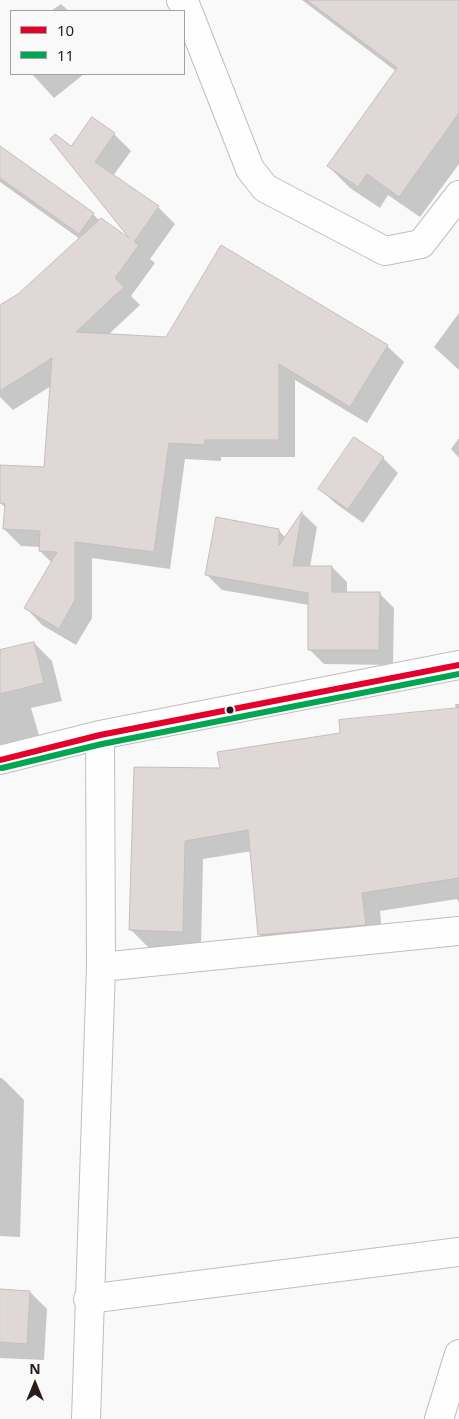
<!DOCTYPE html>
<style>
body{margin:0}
#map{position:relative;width:459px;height:1419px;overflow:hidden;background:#f9f9f9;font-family:"Noto Sans",sans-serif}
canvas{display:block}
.legend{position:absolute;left:10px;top:10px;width:175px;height:65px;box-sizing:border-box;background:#f9f9f9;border:1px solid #a6a09f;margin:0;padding:6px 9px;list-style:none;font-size:15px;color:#291b18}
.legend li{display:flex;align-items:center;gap:10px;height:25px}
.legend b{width:25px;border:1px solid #a6a09f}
.north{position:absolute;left:10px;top:1359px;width:50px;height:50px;-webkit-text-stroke:4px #f9f9f9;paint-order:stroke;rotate:0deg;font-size:14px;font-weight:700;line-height:20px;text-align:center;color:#291b18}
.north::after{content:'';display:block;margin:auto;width:18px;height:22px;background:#291b18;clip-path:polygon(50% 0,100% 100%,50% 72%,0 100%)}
</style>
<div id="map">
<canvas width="459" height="1419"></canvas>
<ul class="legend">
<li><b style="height:6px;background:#e4002b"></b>10</li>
<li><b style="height:6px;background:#00a651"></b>11</li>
</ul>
<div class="north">N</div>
</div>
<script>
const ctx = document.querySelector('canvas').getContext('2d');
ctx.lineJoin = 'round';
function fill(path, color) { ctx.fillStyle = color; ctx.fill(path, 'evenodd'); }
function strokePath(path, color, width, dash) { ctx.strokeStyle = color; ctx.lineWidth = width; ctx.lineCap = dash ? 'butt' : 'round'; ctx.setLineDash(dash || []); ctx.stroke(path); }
const shadow = new Path2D(`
 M 302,0 L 459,0 L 459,164 L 420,217 L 388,195 L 380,208 L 350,188 L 328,166 L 397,72 Z
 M 61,4 L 69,11 L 51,11 Z
 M 32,74 L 84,74 L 54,98 Z
 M 114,134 L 131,151 L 113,176 L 158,207 L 175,224 L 150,259 L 155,263 L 131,296 L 140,305 L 108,335 L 387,346 L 404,362 L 367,423 L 295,380 L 295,457 L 221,457 L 221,461 L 185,459 L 170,569 L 92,558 L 92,618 L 76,645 L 42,625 L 26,608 L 52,563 L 40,551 L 41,547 L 21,546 L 4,529 L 6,508 L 0,503 L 45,468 L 51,386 L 13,410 L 0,397 L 0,306 L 19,295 L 80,239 L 0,182 L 0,147 L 93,214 L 100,221 L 133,243 L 72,147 Z
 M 459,313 L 459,370 L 434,347 Z
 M 459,438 L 459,458 L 451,449 Z
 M 383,458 L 398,473 L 363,523 L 335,503 L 320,489 Z
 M 303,514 L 317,527 L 310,567 L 332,567 L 347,582 L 347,593 L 379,593 L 394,608 L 393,665 L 324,664 L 309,649 L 309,605 L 222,590 L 207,575 L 278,530 L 286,538 Z
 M 34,643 L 52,661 L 62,701 L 31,708 L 39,735 L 0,745 L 0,652 Z
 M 455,704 L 459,704 L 459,903 L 457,899 L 380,911 L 383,943 L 278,953 L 260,935 L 252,851 L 203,859 L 201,949 L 149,948 L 131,930 L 221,770 L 341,734 L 456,710 Z
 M 0,1078 L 2,1078 L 24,1100 L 20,1237 L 0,1236 Z
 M 0,1290 L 30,1292 L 47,1309 L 44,1360 L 0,1358 Z`);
const building = new Path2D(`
 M 307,0 L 459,0 L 459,113 L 399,197 L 367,174 L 358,187 L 327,166 L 397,68 Z
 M 92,117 L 115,133 L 95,162 L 159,206 L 134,242 L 139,245 L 115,278 L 124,287 L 76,332 L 166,337 L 221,245 L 388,345 L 350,407 L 279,364 L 279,440 L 205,440 L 204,445 L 169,443 L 154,552 L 75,542 L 75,600 L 59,629 L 24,608 L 57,552 L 39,551 L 40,531 L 3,529 L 5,504 L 0,503 L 0,465 L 44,467 L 52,358 L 0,391 L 0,305 L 18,294 L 101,218 L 129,238 L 50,139 L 55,134 L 71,146 Z
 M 0,146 L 94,213 L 79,234 L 0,178 Z
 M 354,437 L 384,457 L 348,509 L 318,489 Z
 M 302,512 L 293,566 L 332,566 L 332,592 L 380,592 L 379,650 L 308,650 L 308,593 L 205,575 L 216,517 L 279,529 L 279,545 Z
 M 34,642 L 44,683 L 0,694 L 0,650 Z
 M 459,708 L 459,878 L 362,893 L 366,925 L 258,935 L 248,830 L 185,841 L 183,932 L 129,930 L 134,767 L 220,768 L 217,752 L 340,733 L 339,720 Z
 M 0,1289 L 30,1291 L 27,1344 L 0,1342 Z`);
const minor = new Path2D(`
 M 181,0 L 186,6 L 250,169 L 265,188 L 385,251 L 421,244 L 459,195
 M 0,760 L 100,735 L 459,665
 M 101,967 L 459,931
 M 88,1299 L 459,1252
 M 86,1419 L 101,967 L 100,735
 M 439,1419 L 459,1354`);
const bus1 = new Path2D(`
 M 0,760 L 100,735 L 459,665`);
const bus2 = new Path2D(`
 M 2,768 L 102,744 L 459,674`);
const markers = [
 [230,710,4.5,"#291b18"]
];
fill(shadow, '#0003');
fill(building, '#e0d8d6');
strokePath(building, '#c5bebc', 1);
strokePath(minor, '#c4bdbb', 30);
strokePath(minor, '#fefefe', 28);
strokePath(bus1, '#e4002b', 6);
strokePath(bus2, '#00a651', 6);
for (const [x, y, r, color] of markers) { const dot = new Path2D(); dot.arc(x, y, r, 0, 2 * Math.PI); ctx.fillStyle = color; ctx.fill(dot); strokePath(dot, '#f9f9f9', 2); }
</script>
